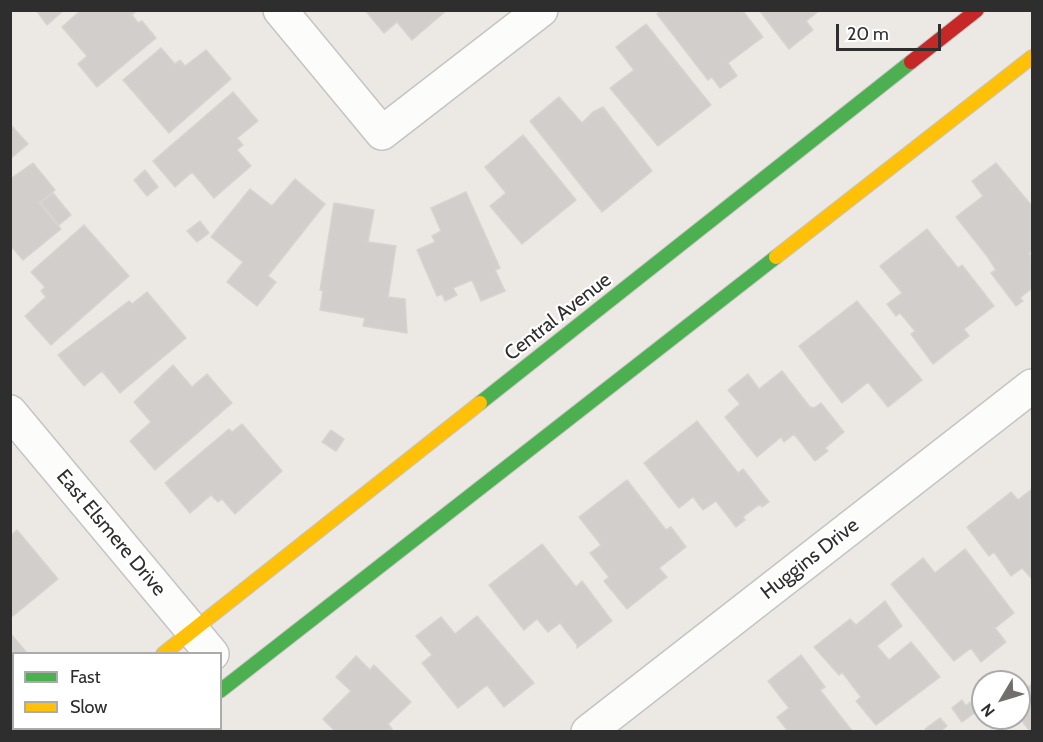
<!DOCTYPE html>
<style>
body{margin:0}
#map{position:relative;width:1043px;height:742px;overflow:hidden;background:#ece8e4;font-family:Cabin,sans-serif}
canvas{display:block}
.frame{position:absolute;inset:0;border:12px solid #2e2e2e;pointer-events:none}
.legend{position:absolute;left:12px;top:652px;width:210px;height:78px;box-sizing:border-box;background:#fff;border:2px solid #ababab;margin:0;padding:8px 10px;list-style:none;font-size:18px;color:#2e2e2e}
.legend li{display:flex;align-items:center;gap:12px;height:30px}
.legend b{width:30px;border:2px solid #ababab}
.north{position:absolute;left:971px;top:670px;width:60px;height:60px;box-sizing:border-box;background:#fff;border:2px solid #ababab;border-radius:50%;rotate:232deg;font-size:16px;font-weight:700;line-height:24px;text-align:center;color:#2e2e2e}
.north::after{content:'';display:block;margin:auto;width:21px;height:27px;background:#706f6e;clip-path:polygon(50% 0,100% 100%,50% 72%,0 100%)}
.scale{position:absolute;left:836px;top:24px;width:105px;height:27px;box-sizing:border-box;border:3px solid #2e2e2e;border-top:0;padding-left:8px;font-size:18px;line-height:21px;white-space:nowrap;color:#2e2e2e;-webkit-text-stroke:4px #fff;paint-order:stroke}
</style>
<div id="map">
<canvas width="1043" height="742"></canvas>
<div class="frame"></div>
<ul class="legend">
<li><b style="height:8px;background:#4caf50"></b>Fast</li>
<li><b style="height:8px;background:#ffc107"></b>Slow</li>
</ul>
<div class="north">N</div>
<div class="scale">20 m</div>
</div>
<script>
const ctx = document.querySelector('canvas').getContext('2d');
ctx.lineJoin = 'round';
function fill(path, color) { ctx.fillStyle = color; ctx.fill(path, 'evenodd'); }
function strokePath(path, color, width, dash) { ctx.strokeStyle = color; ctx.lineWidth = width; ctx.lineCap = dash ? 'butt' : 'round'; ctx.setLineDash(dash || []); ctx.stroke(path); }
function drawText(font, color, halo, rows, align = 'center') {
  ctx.font = font + ' Cabin,sans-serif'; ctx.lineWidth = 4.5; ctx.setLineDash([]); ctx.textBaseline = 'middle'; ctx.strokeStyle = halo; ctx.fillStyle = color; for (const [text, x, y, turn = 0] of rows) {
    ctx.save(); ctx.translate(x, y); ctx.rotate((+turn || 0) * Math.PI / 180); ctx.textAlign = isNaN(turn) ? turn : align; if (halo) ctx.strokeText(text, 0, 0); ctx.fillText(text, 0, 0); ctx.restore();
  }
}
const building = new Path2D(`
 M 36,10 L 64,10 L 47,25 Z
 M 81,10 L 137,10 L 132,15 L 138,23 L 142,21 L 156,38 L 97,87 L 78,64 L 87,56 L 62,27 Z
 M 365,10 L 447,10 L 412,40 L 397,22 L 384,33 Z
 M 661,10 L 742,10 L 763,37 L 728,63 L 737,76 L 720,88 L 712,77 L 708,80 L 657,14 Z
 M 759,10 L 820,10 L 806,21 L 813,30 L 789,49 Z
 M 646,24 L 711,105 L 658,146 L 610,88 L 634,70 L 616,47 Z
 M 161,48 L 175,64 L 180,60 L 185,66 L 206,50 L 231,79 L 169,133 L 123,80 Z
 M 233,92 L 258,121 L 237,138 L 243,145 L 237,150 L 251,166 L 214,198 L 192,172 L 175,187 L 153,161 Z
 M 559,97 L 582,123 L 593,112 L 603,107 L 652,171 L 602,212 L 530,121 Z
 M 10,124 L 28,144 L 10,159 Z
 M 523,135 L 576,200 L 522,244 L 490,206 L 506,193 L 485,167 Z
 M 33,163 L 55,190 L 39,203 L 61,229 L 23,260 L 10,245 L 10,179 Z
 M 996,163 L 1032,206 L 1032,251 L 1029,253 L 1032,258 L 1032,288 L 1020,298 L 1023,301 L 1016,306 L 991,273 L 996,270 L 987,256 L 956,217 L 983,196 L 972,181 Z
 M 145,170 L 158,187 L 147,196 L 134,180 Z
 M 295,179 L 325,204 L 268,276 L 276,282 L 257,306 L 227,282 L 243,262 L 211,237 L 250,189 L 272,206 Z
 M 466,192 L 500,268 L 495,270 L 505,291 L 481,301 L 472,280 L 453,288 L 457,295 L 445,301 L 442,294 L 437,296 L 417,250 L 435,242 L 432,236 L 441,231 L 431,208 Z
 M 53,193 L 71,215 L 59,225 L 41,203 Z
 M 334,203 L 374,210 L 368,242 L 396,246 L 388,297 L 405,299 L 407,333 L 363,326 L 365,318 L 320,310 L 323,291 L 320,290 Z
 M 200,221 L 209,233 L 197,242 L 187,231 Z
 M 84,225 L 129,276 L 51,345 L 25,316 L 46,297 L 41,291 L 45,287 L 31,272 Z
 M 927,229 L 958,268 L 962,265 L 994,306 L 964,329 L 969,336 L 933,364 L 911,334 L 915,331 L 900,313 L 896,316 L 887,304 L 902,293 L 880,266 Z
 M 147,292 L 186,338 L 120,393 L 102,371 L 84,386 L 58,355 L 129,301 L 132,304 Z
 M 857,301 L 922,380 L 888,407 L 868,382 L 842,403 L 799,346 Z
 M 173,365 L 192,387 L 207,374 L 232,403 L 155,470 L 130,441 L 151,422 L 134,402 Z
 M 782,371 L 810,407 L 814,408 L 821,403 L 844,432 L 825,448 L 828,451 L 815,461 L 794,434 L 784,442 L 781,437 L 757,457 L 725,417 L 740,404 L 728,390 L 748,374 L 759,389 Z
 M 697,421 L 738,473 L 743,469 L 769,502 L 762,507 L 760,504 L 743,517 L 745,520 L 736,527 L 716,501 L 703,510 L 693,497 L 679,508 L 644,463 Z
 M 242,424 L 282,471 L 235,514 L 222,499 L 218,502 L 211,495 L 190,513 L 165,483 L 229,429 L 232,432 Z
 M 331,430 L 344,439 L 336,451 L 322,442 Z
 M 627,480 L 666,530 L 671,527 L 686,547 L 659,568 L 667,577 L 627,609 L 604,581 L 609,577 L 590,553 L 601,545 L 579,517 Z
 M 1032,489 L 1032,579 L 1022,568 L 1011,576 L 994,552 L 989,556 L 967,527 L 1011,492 L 1018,500 Z
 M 17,530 L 58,579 L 13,616 L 10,613 L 10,536 Z
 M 542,544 L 576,587 L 582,581 L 612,621 L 577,648 L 577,645 L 560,623 L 548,632 L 537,619 L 524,630 L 489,585 Z
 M 965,549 L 1014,613 L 995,628 L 1006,642 L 981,662 L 971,648 L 954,661 L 891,584 L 923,558 L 935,573 Z
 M 885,601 L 902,626 L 877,646 L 889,660 L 911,642 L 940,677 L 876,725 L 856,701 L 861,697 L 842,672 L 839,675 L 814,647 L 850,619 L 856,625 Z
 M 477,616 L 534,683 L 504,707 L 487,685 L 458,708 L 422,663 L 432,655 L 416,636 L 441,617 L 455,634 Z
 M 10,633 L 28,654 L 14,654 L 14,666 L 10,668 Z
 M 801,655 L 825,687 L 820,690 L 853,732 L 785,732 L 787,730 L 777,717 L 789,708 L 768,681 Z
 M 356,656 L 370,670 L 374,665 L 411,702 L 388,724 L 392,729 L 390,732 L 336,732 L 323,719 L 351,691 L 336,677 Z
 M 1032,684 L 1032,732 L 1026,732 L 1029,730 L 1019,717 L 1019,694 Z
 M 962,700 L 966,706 L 970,702 L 977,711 L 962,722 L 952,708 Z
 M 940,718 L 947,726 L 940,732 L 927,732 L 925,729 Z`);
const street = new Path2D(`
 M 280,10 L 382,133 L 541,10
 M 10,412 L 212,654
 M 588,732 L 1032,386`);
const fast = new Path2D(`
 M 480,403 L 911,62
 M 220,691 L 776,257
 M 65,732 L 68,728
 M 169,732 L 173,728`);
const slow = new Path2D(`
 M 776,257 L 1032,57
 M 163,654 L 480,403`);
const jam = new Path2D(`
 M 911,62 L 977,10`);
const streetNames = [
 ["Central Avenue",558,317,-38],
 ["East Elsmere Drive",111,533,50],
 ["Huggins Drive",810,559,-38]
];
fill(building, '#d1cecb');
strokePath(building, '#d7d4d0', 1.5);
strokePath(street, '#c5c4c5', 36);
strokePath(fast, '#c6c5c4', 16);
strokePath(slow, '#c6c5c4', 16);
strokePath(jam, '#c6c5c4', 16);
strokePath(street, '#fcfcfb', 33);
strokePath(fast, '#4caf50', 14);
strokePath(slow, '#ffc107', 14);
strokePath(jam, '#c62828', 14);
drawText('20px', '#2e2e2e', '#fff', streetNames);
</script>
